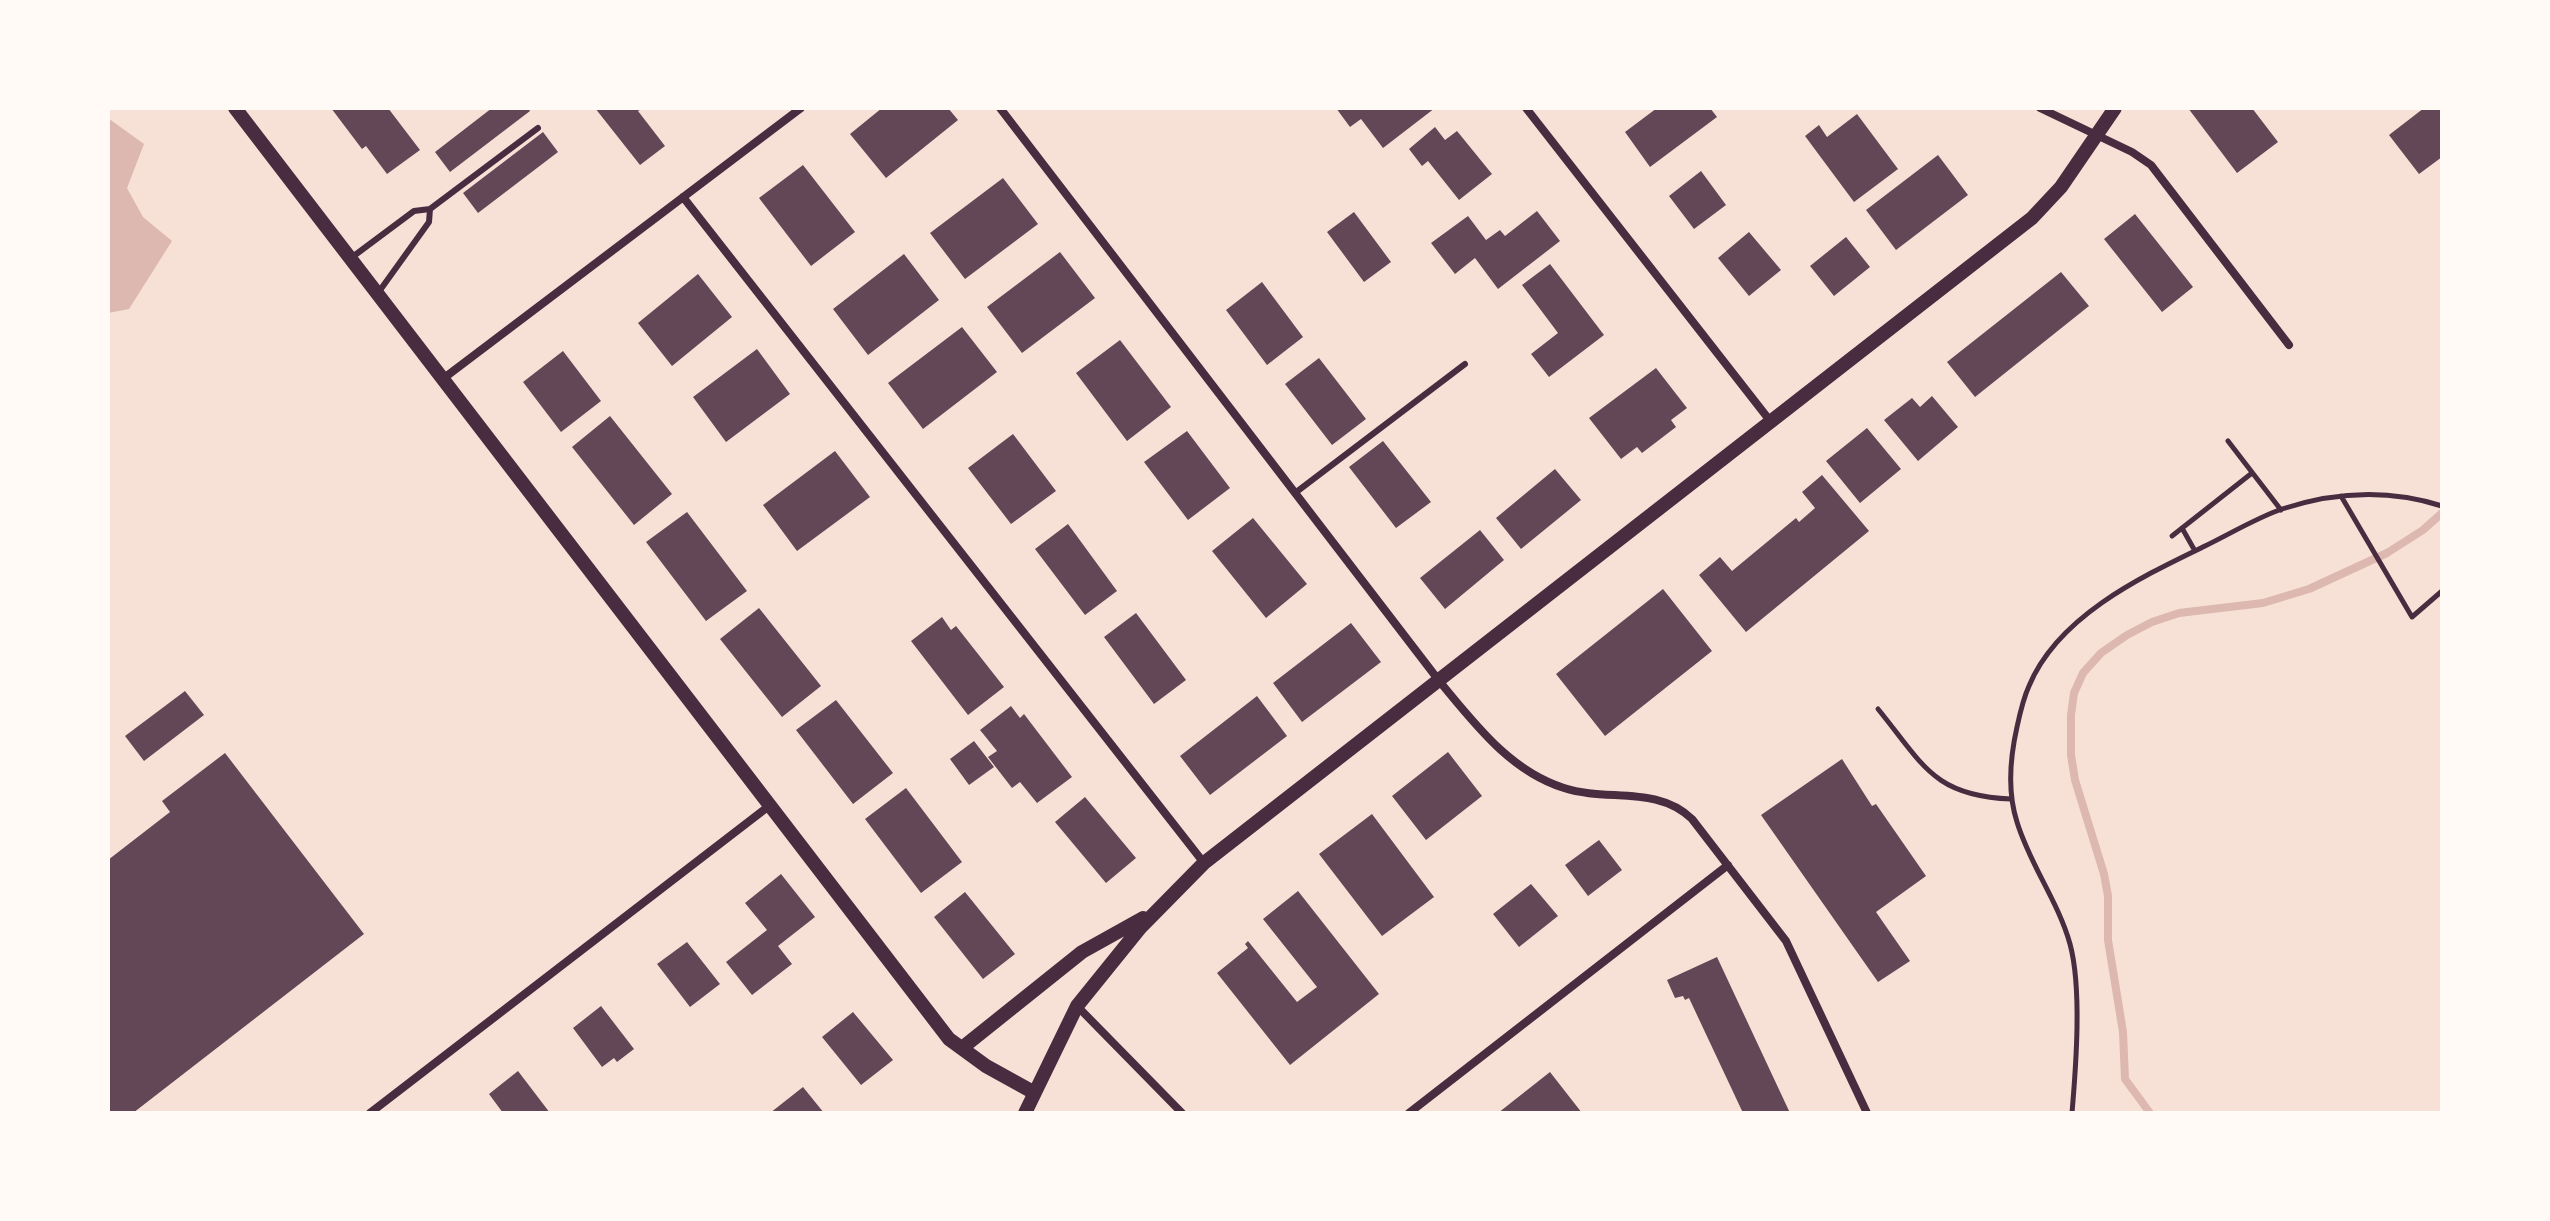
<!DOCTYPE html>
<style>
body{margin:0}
#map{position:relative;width:2550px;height:1221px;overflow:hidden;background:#f7e1d7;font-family:"Sofia Sans Condensed",sans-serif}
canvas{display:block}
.frame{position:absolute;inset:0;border:110px solid #fffaf5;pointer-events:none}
</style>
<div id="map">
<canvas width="2550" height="1221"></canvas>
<div class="frame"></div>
</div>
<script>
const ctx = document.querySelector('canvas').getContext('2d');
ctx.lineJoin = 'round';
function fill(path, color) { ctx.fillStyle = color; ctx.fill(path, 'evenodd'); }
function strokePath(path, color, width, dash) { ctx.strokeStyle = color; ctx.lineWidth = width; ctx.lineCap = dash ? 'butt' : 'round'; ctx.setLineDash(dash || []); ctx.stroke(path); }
const water = new Path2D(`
 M 108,118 L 144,144 L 127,188 L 143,217 L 172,241 L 129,309 L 108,313 Z`);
const stream = new Path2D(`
 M 2150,1113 L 2125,1079 L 2123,1032 L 2108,940 L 2108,896 L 2104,874 L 2075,780 L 2071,755 L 2071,715 L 2074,693 L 2083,673 L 2101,653 L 2127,635 L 2152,622 L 2179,613 L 2263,603 L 2309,589 L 2387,553 L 2423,530 L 2442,513`);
const building = new Path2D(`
 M 331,108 L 388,108 L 420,150 L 387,174 L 366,146 L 362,149 Z
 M 492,108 L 528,108 L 530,111 L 450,172 L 435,152 Z
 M 595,108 L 643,108 L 638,111 L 665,146 L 640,165 Z
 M 882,108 L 948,108 L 958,120 L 886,178 L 850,134 Z
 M 1336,108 L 1435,108 L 1383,148 L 1361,119 L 1350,127 Z
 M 1657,108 L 1710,108 L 1717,117 L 1650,167 L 1625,132 Z
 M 2188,108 L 2252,108 L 2278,142 L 2237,173 Z
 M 2424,108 L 2442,108 L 2442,157 L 2419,174 L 2389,135 Z
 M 1857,114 L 1898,169 L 1854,202 L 1805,136 L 1819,125 L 1827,137 Z
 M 1435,127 L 1445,140 L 1457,131 L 1492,174 L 1459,200 L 1428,161 L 1422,166 L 1409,149 Z
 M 543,132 L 558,152 L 478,213 L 463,193 Z
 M 1938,155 L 1968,195 L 1896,250 L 1866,210 Z
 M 803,165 L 855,232 L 811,266 L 759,198 Z
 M 1701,171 L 1726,205 L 1694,229 L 1669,196 Z
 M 1003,178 L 1038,224 L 965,279 L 930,233 Z
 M 1537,211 L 1560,241 L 1498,289 L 1475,258 L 1455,274 L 1431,243 L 1468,216 L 1486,240 L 1500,230 L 1505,236 Z
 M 1354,212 L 1391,262 L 1364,282 L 1327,232 Z
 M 2135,214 L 2193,287 L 2162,312 L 2104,239 Z
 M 1749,232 L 1781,270 L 1749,296 L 1718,258 Z
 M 1846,237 L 1870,267 L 1834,296 L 1810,266 Z
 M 1060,252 L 1095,298 L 1022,353 L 987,307 Z
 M 904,254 L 939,300 L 868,355 L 833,309 Z
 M 1550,264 L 1604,335 L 1549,377 L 1531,354 L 1558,333 L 1522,285 Z
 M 2061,272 L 2089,306 L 1975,397 L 1947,362 Z
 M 698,274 L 732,317 L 672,366 L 638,323 Z
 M 1262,282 L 1303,337 L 1267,365 L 1226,310 Z
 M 962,327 L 997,372 L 923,429 L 888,383 Z
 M 1120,340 L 1171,407 L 1127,441 L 1076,373 Z
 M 757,349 L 790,394 L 726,442 L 693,397 Z
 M 563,351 L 601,401 L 561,432 L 523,382 Z
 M 1319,358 L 1366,419 L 1332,445 L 1285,384 Z
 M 1656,368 L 1687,408 L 1671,420 L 1676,427 L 1642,453 L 1637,447 L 1621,459 L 1589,418 Z
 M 1932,396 L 1958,427 L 1918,461 L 1884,420 L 1912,398 L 1920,407 Z
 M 610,416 L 672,494 L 634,525 L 572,447 Z
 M 1867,428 L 1901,469 L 1860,503 L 1826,461 Z
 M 1187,431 L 1230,488 L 1188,520 L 1144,462 Z
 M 1013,434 L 1056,491 L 1011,524 L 968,468 Z
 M 1383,441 L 1431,502 L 1396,528 L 1349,467 Z
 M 835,451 L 870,497 L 797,551 L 763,505 Z
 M 1555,469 L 1581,500 L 1521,549 L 1496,518 Z
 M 1822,475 L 1869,531 L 1746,632 L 1699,575 L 1720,557 L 1732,571 L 1796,518 L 1799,522 L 1815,508 L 1802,492 Z
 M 687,512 L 747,591 L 706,621 L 646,542 Z
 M 1253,518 L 1307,584 L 1266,618 L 1212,551 Z
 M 1068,524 L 1117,591 L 1085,615 L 1035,549 Z
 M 1480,530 L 1504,560 L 1445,609 L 1420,578 Z
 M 1663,589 L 1712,651 L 1605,736 L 1556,674 Z
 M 759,608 L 821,686 L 782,717 L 720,639 Z
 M 1136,613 L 1186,680 L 1154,704 L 1104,637 Z
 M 942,617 L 951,630 L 956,626 L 1004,687 L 968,715 L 911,641 Z
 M 1351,623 L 1381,662 L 1302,722 L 1273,683 Z
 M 185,691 L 204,715 L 144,761 L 125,736 Z
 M 1257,696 L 1287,736 L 1210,795 L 1180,756 Z
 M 836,700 L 893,773 L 853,804 L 796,730 Z
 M 1011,706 L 1020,718 L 1024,714 L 1072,777 L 1037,803 L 1020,782 L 1012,788 L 988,757 L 997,751 L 980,730 Z
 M 974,741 L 994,767 L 969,785 L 950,759 Z
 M 1448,752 L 1482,796 L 1426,840 L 1392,796 Z
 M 225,753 L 364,934 L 133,1113 L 108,1113 L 108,860 L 170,812 L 162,801 Z
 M 1842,759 L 1872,806 L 1876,804 L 1926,876 L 1876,912 L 1910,961 L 1878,982 L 1761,815 Z
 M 906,788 L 962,862 L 921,893 L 865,819 Z
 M 1085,797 L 1136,858 L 1106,883 L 1055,822 Z
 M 1372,814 L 1434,897 L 1382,936 L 1319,854 Z
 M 1599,840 L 1622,870 L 1588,896 L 1565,865 Z
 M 781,874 L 815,917 L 778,946 L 792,964 L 752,995 L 726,962 L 767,930 L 745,903 Z
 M 1531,884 L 1558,916 L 1519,947 L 1493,914 Z
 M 1298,891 L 1379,994 L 1290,1065 L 1217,973 L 1248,948 L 1245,944 L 1248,941 L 1297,1002 L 1317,987 L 1263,919 Z
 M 965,892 L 1015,954 L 983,979 L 934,917 Z
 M 687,942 L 720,984 L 690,1007 L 657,964 Z
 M 1717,957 L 1790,1113 L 1743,1113 L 1689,998 L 1685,1000 L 1683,996 L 1675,998 L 1667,980 Z
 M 601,1006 L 634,1049 L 617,1062 L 614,1058 L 602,1067 L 573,1028 Z
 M 853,1012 L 893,1060 L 861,1085 L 822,1037 Z
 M 518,1071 L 550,1113 L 503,1113 L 489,1094 Z
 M 1550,1072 L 1582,1113 L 1498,1113 Z
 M 803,1087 L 824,1113 L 770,1113 Z`);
const path = new Path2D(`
 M 2228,441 L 2281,510
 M 2341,496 L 2412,617 L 2442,591
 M 2182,528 L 2195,551
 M 2172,536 L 2252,473
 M 1878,709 C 1923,764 1933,796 2011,799
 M 2072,1113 C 2076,1066 2082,988 2070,944 C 2058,901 2030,865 2017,822 C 2007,791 2010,758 2017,727 C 2020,713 2023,699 2029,686 C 2058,616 2141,577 2205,546 C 2230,534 2256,518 2282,509 C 2334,492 2389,489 2442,506`);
const service = new Path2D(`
 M 430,209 L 538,128
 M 351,258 L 414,211 L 430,209 L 429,222 L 378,293
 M 1295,493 L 1465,364`);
const minor = new Path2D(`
 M 1000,108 L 1440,682 C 1475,724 1510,771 1564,788 C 1607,802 1657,785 1692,819 L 1786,941 L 1867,1113
 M 1526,108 L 1771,422
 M 2040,108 L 2132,152 L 2151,165 L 2289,345
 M 683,197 L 1204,863
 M 444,378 L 801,108
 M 1077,1006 L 1182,1113
 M 370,1113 L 769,806
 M 1409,1113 L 1728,865`);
const tertiary = new Path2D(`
 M 235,108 L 949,1039 L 986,1066 L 1033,1092
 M 962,1048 L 1082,952 L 1143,918
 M 1025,1113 L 1077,1006 L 1140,928 L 1204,863 L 2032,218 L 2061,187 L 2115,108`);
fill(water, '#dcb8b0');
strokePath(stream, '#dcb8b0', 8);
fill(building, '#644757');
strokePath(path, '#4a2c40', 5);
strokePath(service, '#4a2c40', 6);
strokePath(minor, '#4a2c40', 8);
strokePath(tertiary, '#4a2c40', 14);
</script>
